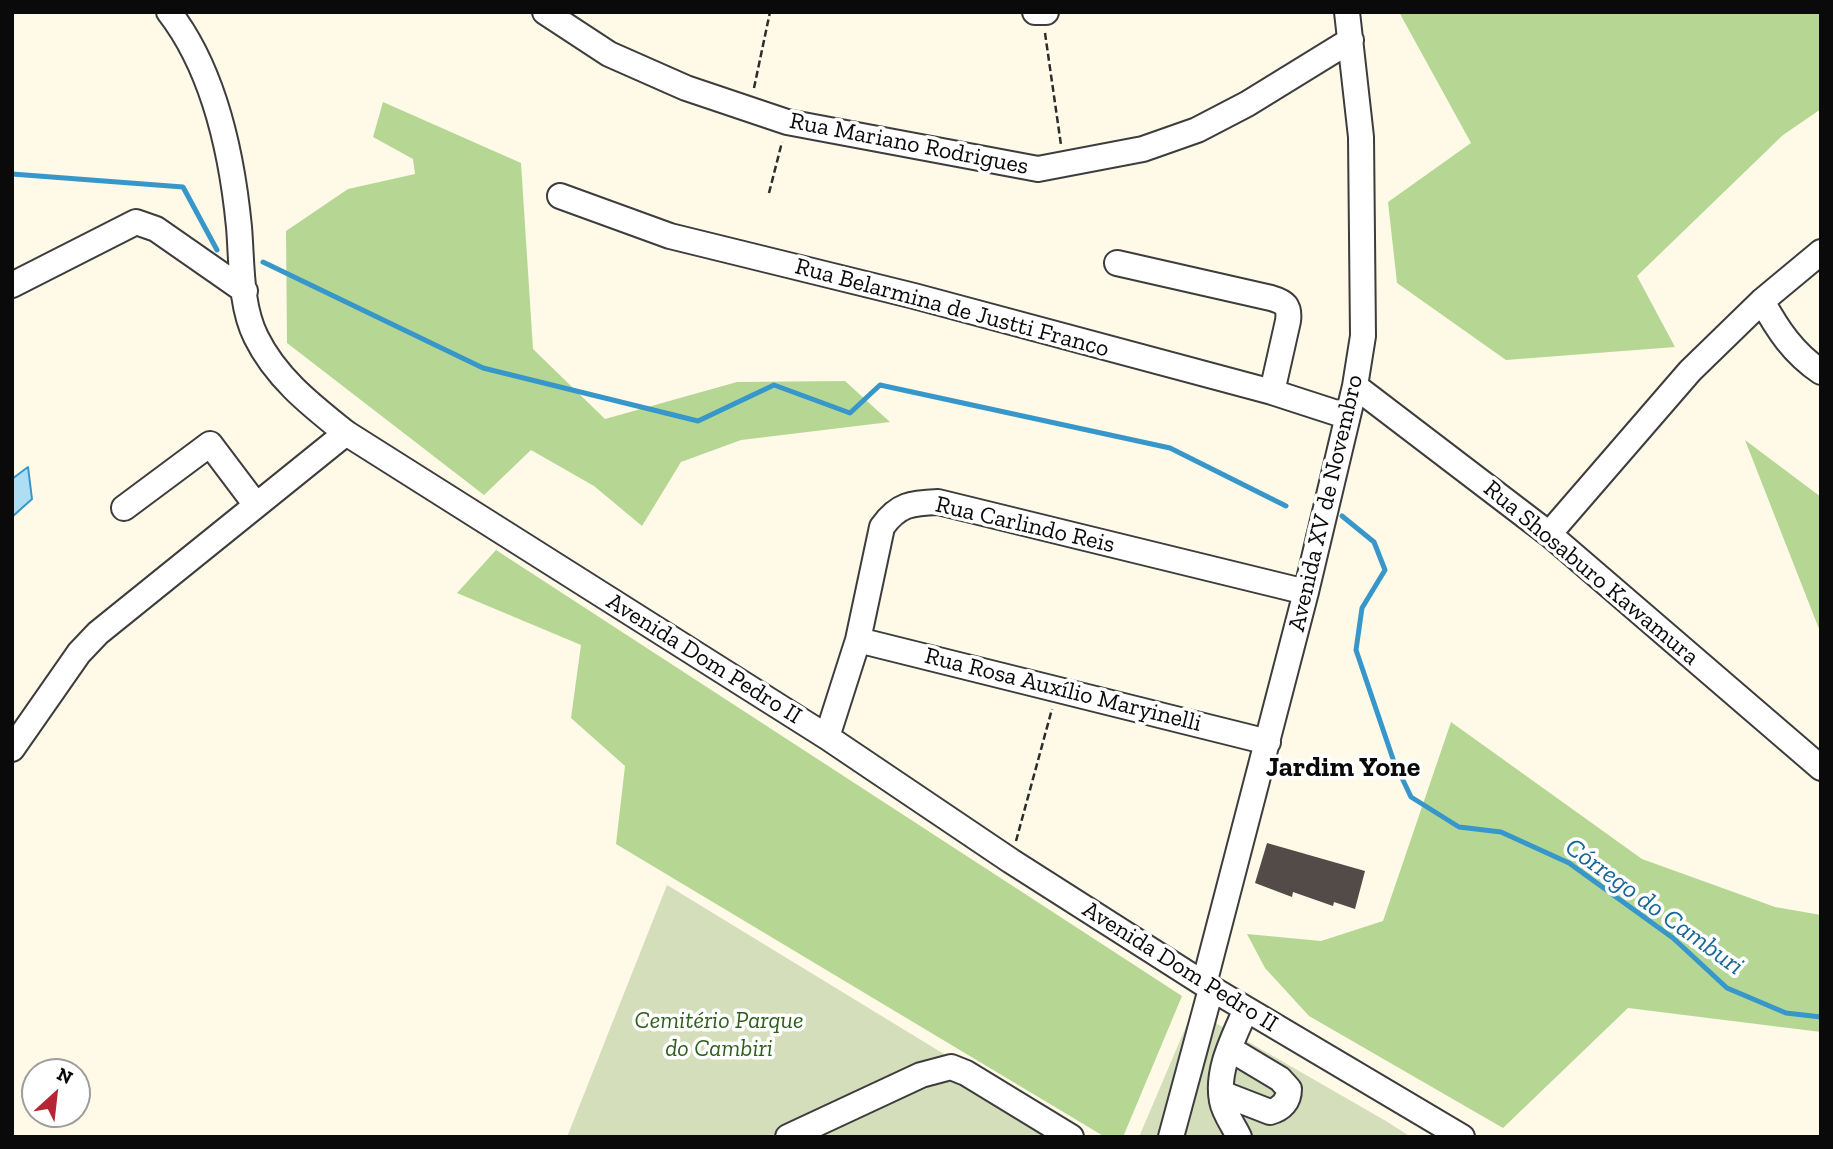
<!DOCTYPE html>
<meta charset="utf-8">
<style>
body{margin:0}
#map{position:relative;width:1833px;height:1149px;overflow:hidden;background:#fff9e8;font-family:"Zilla Slab",serif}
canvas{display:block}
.frame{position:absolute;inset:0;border:14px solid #0a0a0a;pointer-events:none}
.north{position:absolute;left:21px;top:1058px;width:70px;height:70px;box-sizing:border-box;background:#fff;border:2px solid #9d9d9d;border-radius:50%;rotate:27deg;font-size:19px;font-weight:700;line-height:28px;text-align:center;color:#0a0a0a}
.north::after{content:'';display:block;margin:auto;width:24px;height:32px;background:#b62635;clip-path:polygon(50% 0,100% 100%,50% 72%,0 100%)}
</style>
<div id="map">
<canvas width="1833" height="1149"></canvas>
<div class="frame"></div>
<div class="north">N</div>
</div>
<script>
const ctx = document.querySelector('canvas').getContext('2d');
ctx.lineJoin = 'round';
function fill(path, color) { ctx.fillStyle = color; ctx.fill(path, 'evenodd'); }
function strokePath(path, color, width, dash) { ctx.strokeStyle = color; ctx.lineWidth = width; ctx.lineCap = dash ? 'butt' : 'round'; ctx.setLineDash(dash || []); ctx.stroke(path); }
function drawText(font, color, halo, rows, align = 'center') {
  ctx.font = font + ' "Zilla Slab",serif'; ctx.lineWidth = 7; ctx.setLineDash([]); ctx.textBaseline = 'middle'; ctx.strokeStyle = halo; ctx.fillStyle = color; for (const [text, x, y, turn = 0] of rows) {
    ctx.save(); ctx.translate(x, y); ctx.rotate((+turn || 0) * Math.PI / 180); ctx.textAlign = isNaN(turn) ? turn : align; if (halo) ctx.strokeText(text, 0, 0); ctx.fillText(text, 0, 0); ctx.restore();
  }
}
const forest = new Path2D(`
 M 1399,12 L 1821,12 L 1821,109 L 1783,135 L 1637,276 L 1675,347 L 1506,360 L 1397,283 L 1388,202 L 1471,143 Z
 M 383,102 L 521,163 L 533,349 L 605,419 L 737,382 L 845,381 L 890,422 L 741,440 L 681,462 L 642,526 L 594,486 L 531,450 L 484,495 L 287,343 L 286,231 L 348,189 L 415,174 L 413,159 L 373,137 Z
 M 1745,440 L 1821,497 L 1821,634 Z
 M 496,550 L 1182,996 L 1123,1137 L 1105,1137 L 616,844 L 625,766 L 571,718 L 581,645 L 457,593 Z
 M 1451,722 L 1642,859 L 1775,907 L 1821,915 L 1821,1032 L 1628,1008 L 1503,1128 L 1309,1016 L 1265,968 L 1247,934 L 1321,941 L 1383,921 Z`);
const cemetery = new Path2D(`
 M 667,885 L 1080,1137 L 567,1137 Z
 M 1193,1010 L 1386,1121 L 1411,1137 L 1139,1137 Z`);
const water = new Path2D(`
 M 28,467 L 32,499 L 12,517 L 12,479 Z`);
const stream = new Path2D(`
 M 12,174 L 183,187 L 217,250
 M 263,262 L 483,368 L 698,421 L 774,385 L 850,413 L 880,385 L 1170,448 L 1286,506
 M 1342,516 L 1374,542 L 1385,570 L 1362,608 L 1356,650 L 1393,759 L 1411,797 L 1459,827 L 1501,832 L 1569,863 L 1673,938 L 1727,988 L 1786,1013 L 1821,1017`);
const building = new Path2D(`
 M 1267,843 L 1365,871 L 1355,909 L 1334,902 L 1333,906 L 1293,892 L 1292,897 L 1255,883 Z`);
const path = new Path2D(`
 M 1045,33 L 1061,145
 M 754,88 L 770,12
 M 769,193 L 782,142
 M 1016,841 L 1052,709`);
const minor = new Path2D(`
 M 169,12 C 214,70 232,155 239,227 C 242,262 240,305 256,337 C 276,378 311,405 346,433 L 827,737 L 1011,861 L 1204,984 L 1462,1137
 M 545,12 L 609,54 L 686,88 L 787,122 L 1038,169 L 1143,149 L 1197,130 L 1247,104 L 1351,40
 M 1035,12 L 1046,12
 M 560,196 L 670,236 L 914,296 L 1272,392 L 1346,416
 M 1117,263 L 1271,298 C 1285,302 1290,306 1288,321 L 1272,392
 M 12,285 L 136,222 L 156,229 L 245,291
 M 1762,301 C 1778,330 1793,353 1821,372
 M 1355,386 L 1549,534 L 1821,768
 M 124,508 L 210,444 L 256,505
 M 1549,534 L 1690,371 L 1762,301 L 1821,252
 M 858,640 L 1268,742
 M 827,737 L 858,640 L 882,527 C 898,504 912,503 938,502 L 1306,592
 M 12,749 L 79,653 L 98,633 L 346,433
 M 1204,984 L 1306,592 L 1355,386 L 1363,336 L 1361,137 L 1347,12
 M 1221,1093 L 1270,1112 C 1282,1109 1289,1101 1289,1089 L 1280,1079 L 1230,1049
 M 788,1137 L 921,1075 L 951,1067 L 966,1073 L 1071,1137
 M 1171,1137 L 1211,989
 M 1239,1137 C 1234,1126 1224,1113 1222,1101 C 1216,1070 1234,1037 1246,1009`);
const streetNames = [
 ["Rua Mariano Rodrigues",909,144,11],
 ["Rua Belarmina de Justti Franco",952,308,15],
 ["Avenida XV de Novembro",1326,503,-77],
 ["Rua Carlindo Reis",1025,525,13],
 ["Rua Shosaburo Kawamura",1591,573,40],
 ["Avenida Dom Pedro II",704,659,32],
 ["Rua Rosa Auxílio Maryinelli",1063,690,14],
 ["Avenida Dom Pedro II",1180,967,32]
];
const parkNames = [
 ["Cemitério Parque",719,1021],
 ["do Cambiri",719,1049]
];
const waterNames = [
 ["Córrego do Camburi",1654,907,36]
];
const quarterNames = [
 ["Jardim Yone",1343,768]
];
fill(forest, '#b5d793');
fill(cemetery, '#d5debb');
fill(water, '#aedef4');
strokePath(water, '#3797ca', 2);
strokePath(stream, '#3797ca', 5);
fill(building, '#534b47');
strokePath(minor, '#3d3d3d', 28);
strokePath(path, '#2c2c2c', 2.5, [7, 3.5]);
strokePath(minor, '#fff', 24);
drawText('24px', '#0a0a0a', '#fff', streetNames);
drawText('italic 24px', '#2e5f1d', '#fff', parkNames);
drawText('italic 26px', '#186698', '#fff', waterNames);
drawText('bold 28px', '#0a0a0a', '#fff', quarterNames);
</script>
